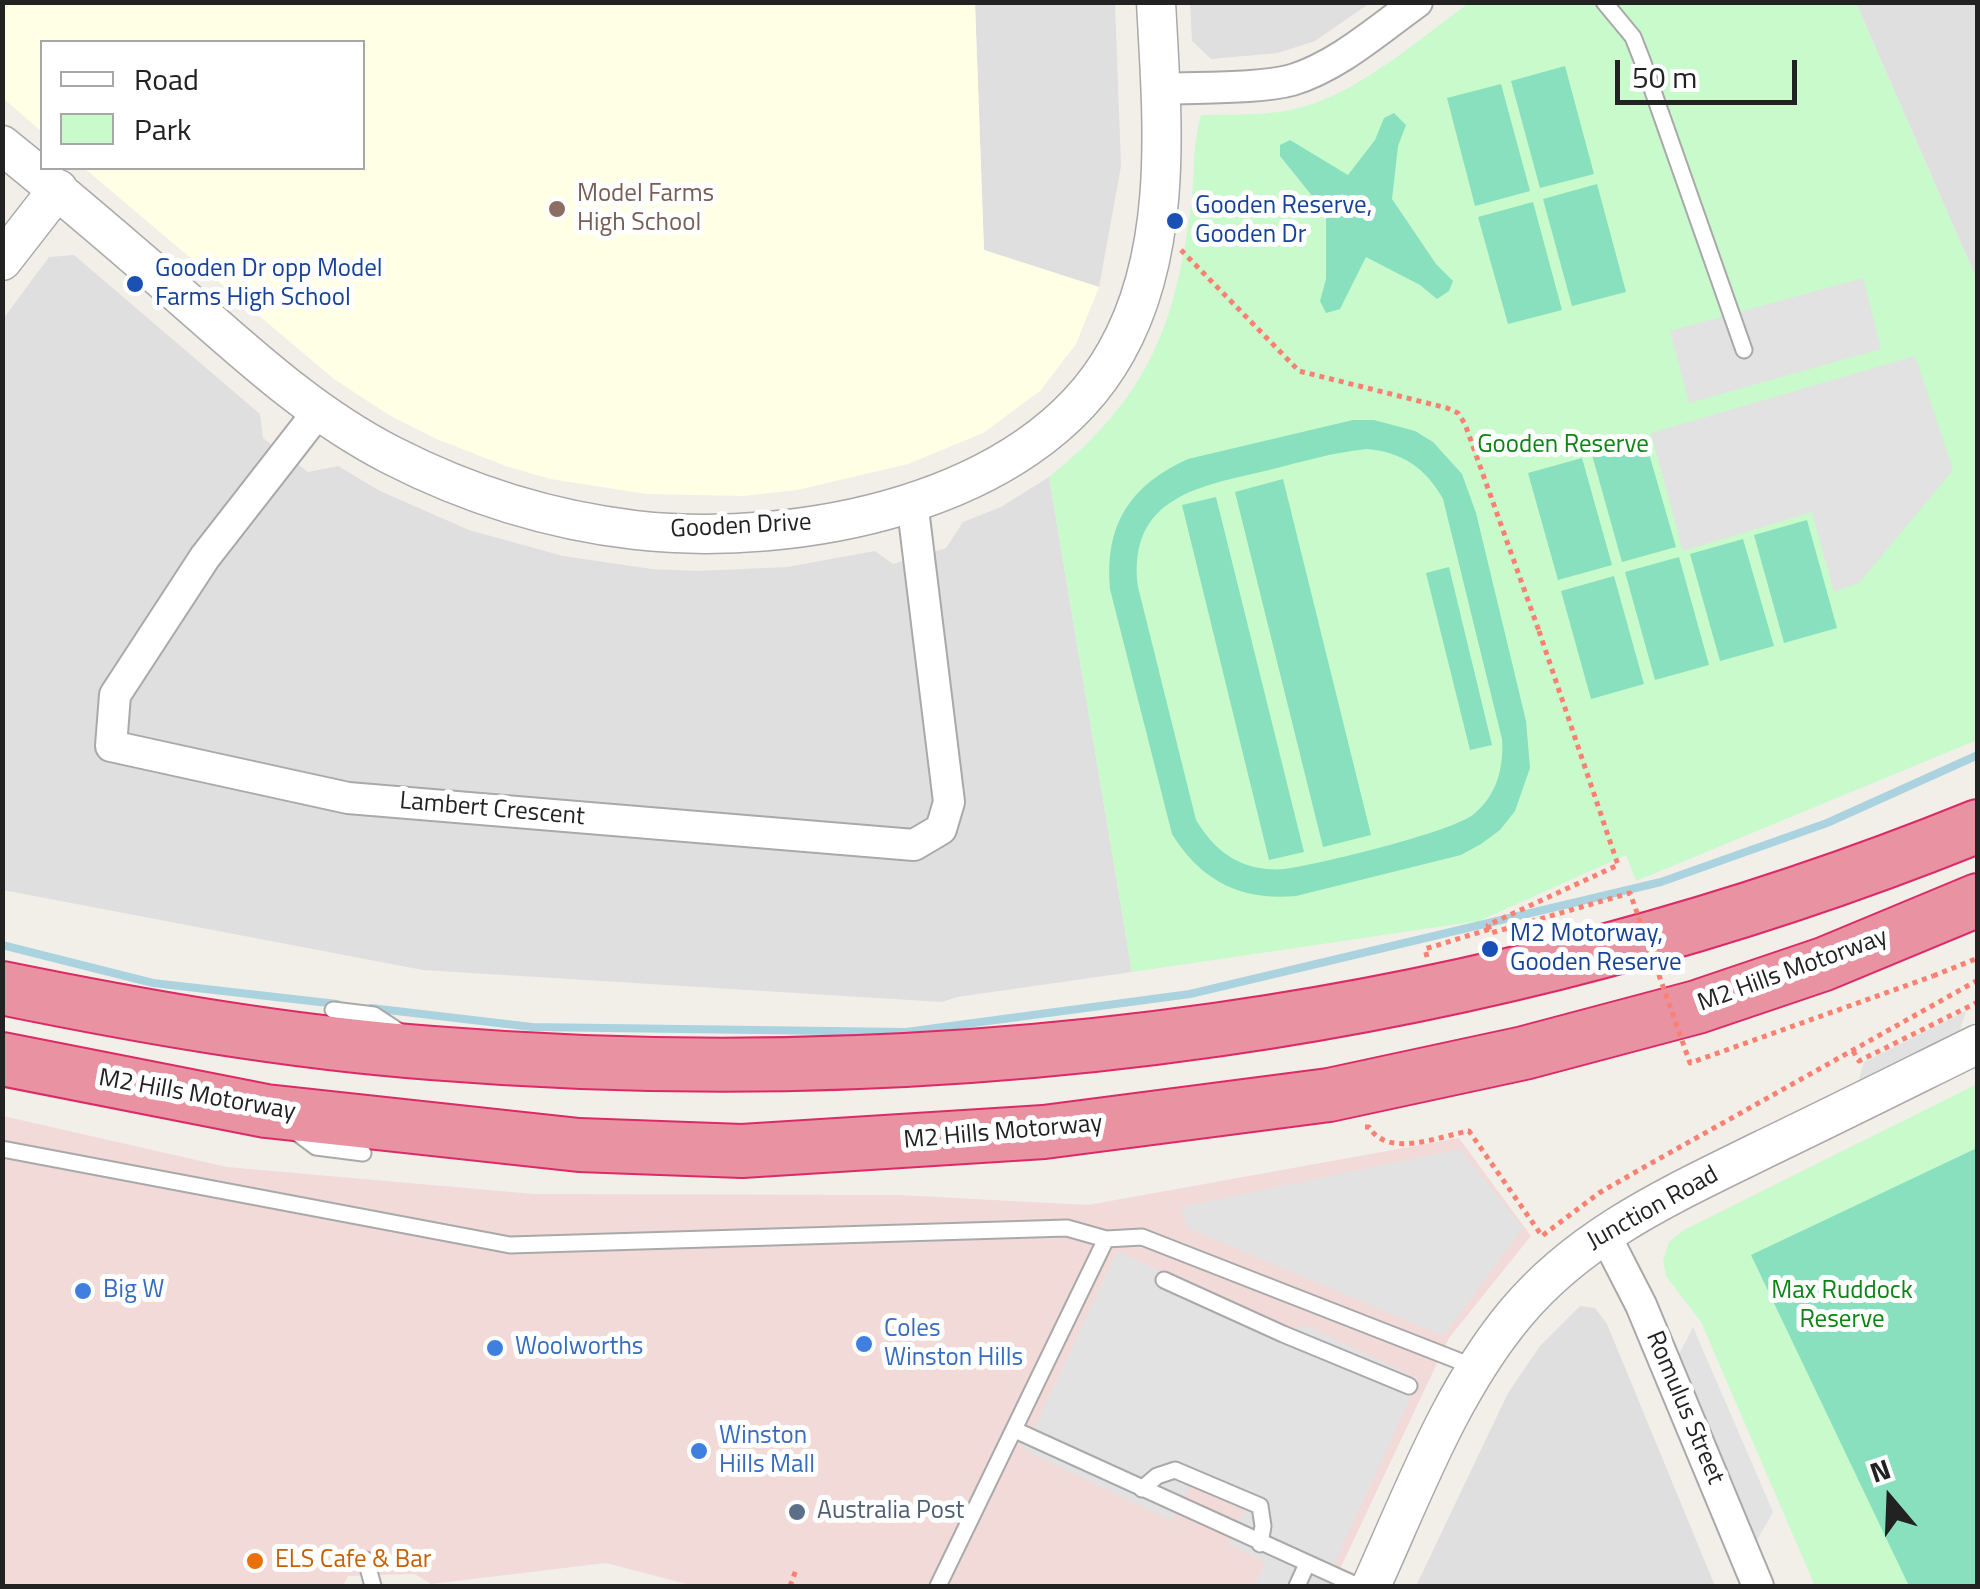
<!DOCTYPE html>
<style>
body{margin:0}
#map{position:relative;width:1980px;height:1589px;overflow:hidden;background:#f2efe9;font-family:"Titillium Web",sans-serif}
canvas{display:block}
.frame{position:absolute;inset:0;border:5px solid #222;pointer-events:none}
.legend{position:absolute;left:40px;top:40px;width:325px;height:130px;box-sizing:border-box;background:#fff;border:2px solid #a7a7a7;margin:0;padding:12px 18px;list-style:none;font-size:30px;color:#222}
.legend li{display:flex;align-items:center;gap:20px;height:50px}
.legend b{width:50px;border:2px solid #a7a7a7}
.north{position:absolute;left:1840px;top:1449px;width:100px;height:100px;-webkit-text-stroke:8px #fff;paint-order:stroke;rotate:341deg;font-size:28px;font-weight:700;line-height:40px;text-align:center;color:#222}
.north::after{content:'';display:block;margin:auto;width:35px;height:45px;background:#222;clip-path:polygon(50% 0,100% 100%,50% 72%,0 100%)}
.scale{position:absolute;left:1615px;top:60px;width:182px;height:45px;box-sizing:border-box;border:5px solid #222;border-top:0;padding-left:12px;font-size:30px;line-height:35px;white-space:nowrap;color:#222;-webkit-text-stroke:8px #fff;paint-order:stroke}
</style>
<div id="map">
<canvas width="1980" height="1589"></canvas>
<div class="frame"></div>
<ul class="legend">
<li><b style="height:12px;background:#fff"></b>Road</li>
<li><b style="height:28px;background:#c8facc"></b>Park</li>
</ul>
<div class="north">N</div>
<div class="scale">50 m</div>
</div>
<script>
const ctx = document.querySelector('canvas').getContext('2d');
ctx.lineJoin = 'round';
function fill(path, color) { ctx.fillStyle = color; ctx.fill(path, 'evenodd'); }
function strokePath(path, color, width, dash) { ctx.strokeStyle = color; ctx.lineWidth = width; ctx.lineCap = dash ? 'butt' : 'round'; ctx.setLineDash(dash || []); ctx.stroke(path); }
function drawText(font, color, halo, rows, align = 'center') {
  ctx.font = font + ' "Titillium Web",sans-serif'; ctx.lineWidth = 10; ctx.setLineDash([]); ctx.textBaseline = 'middle'; ctx.strokeStyle = halo; ctx.fillStyle = color; for (const [text, x, y, turn = 0] of rows) {
    ctx.save(); ctx.translate(x, y); ctx.rotate((+turn || 0) * Math.PI / 180); ctx.textAlign = isNaN(turn) ? turn : align; if (halo) ctx.strokeText(text, 0, 0); ctx.fillText(text, 0, 0); ctx.restore();
  }
}
const residential = new Path2D(`
 M 975,3 L 1115,3 L 1121,166 L 1099,287 L 984,250 Z
 M 1190,3 L 1190,2 L 1370,3 L 1315,41 L 1278,53 L 1211,59 L 1192,41 Z
 M 1856,3 L 1977,3 L 1977,280 Z
 M 74,255 L 260,414 L 263,438 L 308,472 L 338,466 L 380,491 L 469,530 L 563,556 L 652,569 L 697,571 L 787,567 L 875,551 L 893,564 L 946,548 L 963,522 L 1001,507 L 1049,477 L 1132,972 L 957,997 L 942,1002 L 423,970 L 3,890 L 3,319 L 49,257 Z
 M 1580,1306 L 1595,1308 L 1607,1324 L 1715,1586 L 1416,1586 L 1508,1393 L 1540,1346 Z`);
const commercial = new Path2D(`
 M 3,1116 L 227,1167 L 534,1194 L 898,1195 L 1088,1205 L 1459,1138 L 1531,1236 L 1449,1338 L 1332,1586 L 694,1586 L 606,1563 L 431,1584 L 415,1574 L 348,1576 L 343,1586 L 3,1586 Z`);
const education = new Path2D(`
 M 3,2 L 975,3 L 984,250 L 1099,287 L 1076,344 L 1040,391 L 983,433 L 908,464 L 797,490 L 743,496 L 647,494 L 550,479 L 506,466 L 434,438 L 389,415 L 334,379 L 84,168 L 362,168 L 362,42 L 42,42 L 42,132 L 3,98 Z`);
const park = new Path2D(`
 M 1469,3 L 1856,3 L 1977,280 L 1977,740 L 1636,881 L 1626,855 L 1479,921 L 1132,972 L 1049,477 C 1147,398 1175,328 1191,206 C 1195,175 1192,145 1201,115 C 1235,114 1270,116 1303,107 C 1361,91 1420,38 1469,3 Z
 M 1977,1084 L 1977,1586 L 1815,1586 L 1701,1322 L 1666,1276 L 1663,1260 L 1669,1242 L 1684,1230 Z`);
const pitch = new Path2D(`
 M 1565,66 L 1594,174 L 1540,188 L 1511,81 Z
 M 1501,84 L 1530,191 L 1475,206 L 1447,98 Z
 M 1394,113 L 1406,125 L 1398,146 L 1392,199 L 1436,264 L 1453,281 L 1449,291 L 1437,299 L 1420,285 L 1366,257 L 1340,309 L 1326,313 L 1320,301 L 1326,279 L 1326,213 L 1280,156 L 1280,145 L 1290,140 L 1348,175 L 1375,140 L 1384,118 Z
 M 1597,184 L 1626,292 L 1572,306 L 1543,199 Z
 M 1533,202 L 1562,310 L 1508,324 L 1478,217 Z
 M 1353,420 L 1374,420 L 1415,431 L 1433,442 L 1462,474 L 1476,513 L 1526,721 L 1530,768 L 1515,811 L 1500,830 L 1481,844 L 1461,855 L 1296,896 C 1241,901 1201,881 1172,834 L 1110,589 C 1104,525 1130,485 1188,459 ZM 1367,449 C 1402,452 1426,468 1443,499 L 1502,739 C 1504,767 1497,795 1474,814 C 1453,832 1316,865 1284,869 C 1274,870 1264,869 1254,867 C 1227,860 1210,843 1196,820 L 1138,587 C 1127,496 1201,486 1269,470 C 1301,462 1334,452 1367,449 Z
 M 1645,440 L 1676,547 L 1622,562 L 1592,455 Z
 M 1582,458 L 1612,565 L 1558,580 L 1528,473 Z
 M 1283,479 L 1371,835 L 1323,847 L 1235,492 Z
 M 1216,497 L 1304,852 L 1269,860 L 1182,505 Z
 M 1807,520 L 1837,628 L 1784,643 L 1754,535 Z
 M 1743,539 L 1774,646 L 1720,661 L 1690,554 Z
 M 1679,557 L 1709,665 L 1655,680 L 1625,572 Z
 M 1449,567 L 1492,745 L 1470,750 L 1426,573 Z
 M 1614,576 L 1644,684 L 1591,699 L 1561,591 Z
 M 1977,1148 L 1977,1586 L 1909,1586 L 1751,1255 Z`);
const parking = new Path2D(`
 M 1863,278 L 1881,349 L 1689,403 L 1670,331 Z
 M 1915,356 L 1953,470 L 1859,583 L 1834,592 L 1812,512 L 1683,551 L 1651,433 Z
 M 1966,1011 L 1958,1036 L 1857,1086 L 1864,1062 Z
 M 1460,1149 L 1523,1228 L 1443,1336 L 1188,1228 L 1181,1207 Z
 M 1117,1251 L 1286,1331 L 1305,1325 L 1419,1379 L 1324,1586 L 1255,1586 L 1266,1562 L 1228,1544 L 1247,1506 L 1192,1482 L 1172,1521 L 1024,1450 Z
 M 1693,1327 L 1773,1512 L 1756,1542 L 1677,1358 Z`);
const stream = new Path2D(`
 M 2,945 L 153,983 L 337,1004
 M 371,1008 L 532,1027 L 906,1032 L 1190,994 L 1661,882 L 1827,823 L 1978,755`);
const path = new Path2D(`
 M 1181,250 L 1299,371 L 1447,408 L 1458,413 L 1465,424 L 1539,631
 M 1427,957 L 1425,949 L 1490,929
 M 1933,976 L 1978,958
 M 1853,1051 L 1859,1061 L 1978,1002
 M 1365,1127 L 1369,1127 C 1388,1159 1440,1136 1469,1131 L 1542,1236 L 1599,1193 L 1639,1170 L 1978,980
 M 790,1586 L 796,1570`);
const service = new Path2D(`
 M 1604,2 L 1633,37 L 1642,60 L 1744,350
 M 333,1010 L 374,1015 L 403,1034
 M 293,1130 L 316,1147 L 363,1153
 M 2,1149 L 510,1245 L 1067,1228 L 1106,1239
 M 1164,1280 L 1283,1334 L 1409,1386
 M 1015,1430 L 1358,1586
 M 1142,1489 L 1157,1476 L 1175,1470 L 1260,1506 L 1263,1526 L 1260,1544
 M 366,1560 L 373,1586
 M 938,1586 L 1106,1239 L 1142,1237 L 1477,1368
 M 1297,1586 L 1307,1564`);
const minor = new Path2D(`
 M 1160,89 C 1196,87 1260,89 1292,80 C 1338,66 1378,30 1417,2
 M 318,412 L 205,557 L 115,695 L 111,746 L 348,798 L 914,845 L 941,829 L 949,802 L 912,501
 M 1604,1233 L 1641,1305 L 1758,1586`);
const tertiary = new Path2D(`
 M 2,145 C 69,199 134,255 199,312 C 259,365 319,418 391,455 C 467,494 550,520 635,530 C 795,548 1031,505 1116,352 C 1175,248 1162,117 1156,2
 M 2,261 L 58,189
 M 1371,1586 C 1413,1494 1450,1392 1516,1313 C 1581,1235 1671,1195 1760,1151 C 1833,1116 1905,1080 1978,1044`);
const motorway = new Path2D(`
 M 2,988 C 144,1017 287,1042 432,1053 C 956,1095 1489,1024 1978,826
 M 2,1059 L 266,1111 L 579,1145 L 742,1151 L 1044,1132 L 1329,1095 L 1524,1053 L 1697,1007 L 1824,964 L 1978,900`);
const pathBridge = new Path2D(`
 M 1539,631 L 1618,865 L 1488,925 L 1491,933 L 1630,893 L 1690,1063 L 1933,976`);
const markers = [
 [557,209,10,"#8d6e63"],
 [1175,221,10,"#1a4fb4"],
 [135,284,10,"#1a4fb4"],
 [1490,949,10,"#1a4fb4"],
 [83,1291,10,"#3f7fe0"],
 [864,1344,10,"#3f7fe0"],
 [495,1348,10,"#3f7fe0"],
 [699,1451,10,"#3f7fe0"],
 [797,1512,10,"#5c6f8a"],
 [255,1561,10,"#e8710a"]
];
const educationNames = [
 ["Model Farms",577,195],
 ["High School",577,224]
];
const transitNames = [
 ["Gooden Reserve,",1195,207],
 ["Gooden Dr",1195,236],
 ["Gooden Dr opp Model",155,270],
 ["Farms High School",155,299],
 ["M2 Motorway,",1510,935],
 ["Gooden Reserve",1510,964]
];
const parkNames = [
 ["Gooden Reserve",1563,446],
 ["Max Ruddock",1842,1292],
 ["Reserve",1842,1321]
];
const streetNames = [
 ["Gooden Drive",741,527,-3],
 ["Lambert Crescent",492,810,5],
 ["M2 Hills Motorway",1793,971,-20],
 ["M2 Hills Motorway",197,1096,10],
 ["M2 Hills Motorway",1003,1133,-5],
 ["Junction Road",1653,1209,-29],
 ["Romulus Street",1684,1408,67]
];
const shopNames = [
 ["Big W",103,1291],
 ["Coles",884,1330],
 ["Winston Hills",884,1359],
 ["Woolworths",515,1348],
 ["Winston",719,1437],
 ["Hills Mall",719,1466]
];
const serviceNames = [
 ["Australia Post",817,1512]
];
const foodNames = [
 ["ELS Cafe & Bar",275,1561]
];
fill(residential, '#e0dfdf');
fill(commercial, '#f2dad9');
fill(education, '#ffffe5');
fill(park, '#c8facc');
fill(pitch, '#88e0be');
fill(parking, '#e2e2e2');
strokePath(stream, '#aad3df', 8);
strokePath(service, '#a9a9a9', 19);
strokePath(minor, '#a9a9a9', 34);
strokePath(tertiary, '#a9a9a9', 41);
strokePath(motorway, '#dc2a67', 56);
strokePath(path, '#fa8072', 5, [5, 5]);
strokePath(service, '#fff', 15);
strokePath(minor, '#fff', 30);
strokePath(tertiary, '#fff', 38);
strokePath(motorway, '#e892a2', 52);
strokePath(pathBridge, '#fa8072', 5, [5, 5]);
for (const [x, y, r, color] of markers) { const dot = new Path2D(); dot.arc(x, y, r, 0, 2 * Math.PI); ctx.fillStyle = color; ctx.fill(dot); strokePath(dot, '#fff', 4); }
drawText('25px', '#785e54', '#fff', educationNames, 'left');
drawText('25px', '#164399', '#fff', transitNames, 'left');
drawText('25px', '#0c8416', '#fff', parkNames);
drawText('25px', '#222', '#fff', streetNames);
drawText('25px', '#366cbe', '#fff', shopNames, 'left');
drawText('25px', '#4e5e75', '#fff', serviceNames, 'left');
drawText('25px', '#c56008', '#fff', foodNames, 'left');
</script>
